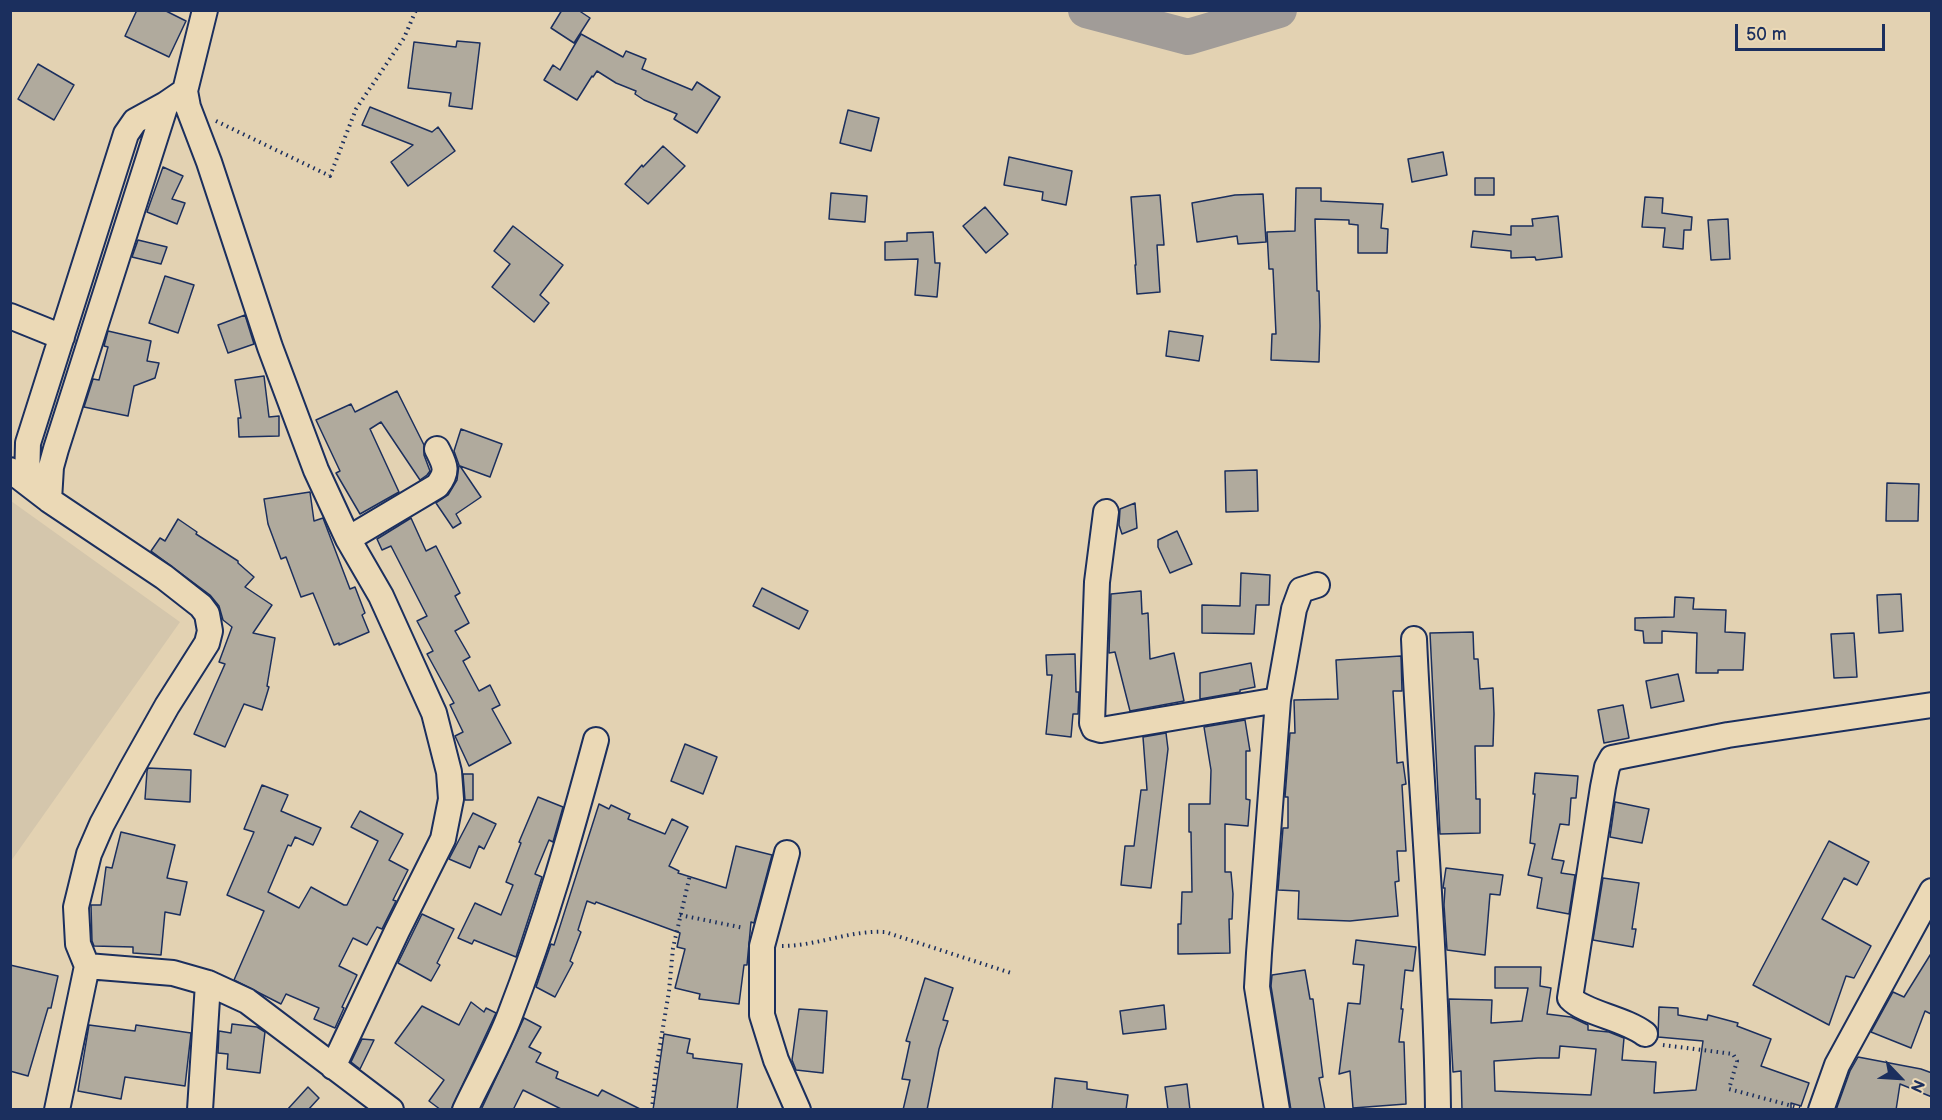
<!DOCTYPE html>
<style>
body{margin:0}
#map{position:relative;width:1942px;height:1120px;overflow:hidden;background:#e3d2b2;font-family:"Balsamiq Sans",sans-serif}
canvas{display:block}
.frame{position:absolute;inset:0;border:12px solid #1b2f5e;pointer-events:none}
.north{position:absolute;left:1870px;top:1048px;width:60px;height:60px;-webkit-text-stroke:4px #ebd9b6;paint-order:stroke;rotate:115deg;font-size:16px;font-weight:700;line-height:24px;text-align:center;color:#1b2f5e}
.north::after{content:'';display:block;margin:auto;width:21px;height:27px;background:#1b2f5e;clip-path:polygon(50% 0,100% 100%,50% 72%,0 100%)}
.scale{position:absolute;left:1735px;top:24px;width:150px;height:27px;box-sizing:border-box;border:3px solid #1b2f5e;border-top:0;padding-left:8px;font-size:18px;line-height:21px;white-space:nowrap;color:#1b2f5e;-webkit-text-stroke:4px #ebd9b6;paint-order:stroke}
</style>
<div id="map">
<canvas width="1942" height="1120"></canvas>
<div class="frame"></div>
<div class="north">N</div>
<div class="scale">50 m</div>
</div>
<script>
const ctx = document.querySelector('canvas').getContext('2d');
ctx.lineJoin = 'round';
function fill(path, color) { ctx.fillStyle = color; ctx.fill(path, 'evenodd'); }
function strokePath(path, color, width, dash) { ctx.strokeStyle = color; ctx.lineWidth = width; ctx.lineCap = dash ? 'butt' : 'round'; ctx.setLineDash(dash || []); ctx.stroke(path); }
const built = new Path2D(`
 M 11,501 L 180,622 L 11,861 Z`);
const river = new Path2D(`
 M 1086,10 L 1188,37 L 1279,10`);
const building = new Path2D(`
 M 137,10 L 164,10 L 186,21 L 169,57 L 125,36 Z
 M 562,10 L 578,10 L 590,18 L 574,43 L 551,28 Z
 M 581,34 L 623,57 L 626,51 L 646,59 L 642,69 L 692,90 L 697,82 L 720,97 L 697,133 L 674,119 L 677,114 L 644,100 L 635,94 L 636,91 L 616,83 L 597,71 L 593,77 L 592,76 L 577,100 L 544,80 L 553,65 L 560,70 Z
 M 457,41 L 480,43 L 472,109 L 449,106 L 451,93 L 408,88 L 414,42 L 456,47 Z
 M 38,64 L 74,85 L 54,120 L 18,99 Z
 M 370,107 L 432,132 L 438,127 L 455,151 L 408,186 L 391,162 L 413,145 L 362,125 Z
 M 848,110 L 879,118 L 871,151 L 840,143 Z
 M 663,146 L 685,166 L 648,204 L 625,184 L 642,165 L 643,167 Z
 M 1443,152 L 1447,175 L 1412,182 L 1408,159 Z
 M 1009,157 L 1072,171 L 1066,205 L 1042,200 L 1043,192 L 1004,185 Z
 M 163,167 L 183,176 L 172,199 L 185,203 L 177,224 L 147,212 Z
 M 1475,178 L 1494,178 L 1494,195 L 1475,195 Z
 M 1296,188 L 1321,188 L 1321,201 L 1383,204 L 1381,228 L 1388,229 L 1387,253 L 1358,253 L 1358,225 L 1349,224 L 1349,220 L 1315,219 L 1317,291 L 1319,291 L 1320,326 L 1319,362 L 1271,360 L 1272,334 L 1276,334 L 1273,269 L 1269,269 L 1267,232 L 1295,231 Z
 M 831,193 L 867,196 L 865,222 L 829,219 Z
 M 1263,194 L 1266,242 L 1238,244 L 1237,236 L 1197,242 L 1192,203 L 1235,195 Z
 M 1160,195 L 1164,245 L 1157,245 L 1160,292 L 1137,294 L 1135,265 L 1136,265 L 1131,197 Z
 M 1645,197 L 1663,198 L 1662,213 L 1692,217 L 1691,230 L 1684,230 L 1683,249 L 1663,247 L 1665,228 L 1642,227 Z
 M 985,207 L 1008,234 L 986,253 L 963,226 Z
 M 1558,216 L 1562,257 L 1536,260 L 1535,257 L 1511,258 L 1511,251 L 1471,247 L 1473,231 L 1511,235 L 1511,226 L 1533,226 L 1532,219 Z
 M 1728,219 L 1730,259 L 1711,260 L 1708,220 Z
 M 513,226 L 563,265 L 540,295 L 549,303 L 534,322 L 492,287 L 510,264 L 494,251 Z
 M 933,232 L 935,263 L 940,263 L 937,297 L 915,295 L 918,259 L 885,260 L 885,242 L 907,241 L 907,233 Z
 M 138,240 L 167,247 L 161,264 L 132,257 Z
 M 165,276 L 194,285 L 178,333 L 149,323 Z
 M 245,315 L 254,344 L 228,353 L 218,325 Z
 M 108,331 L 151,341 L 147,361 L 159,363 L 155,378 L 134,386 L 128,416 L 84,407 L 93,379 L 99,380 L 108,347 L 104,346 Z
 M 1169,331 L 1203,336 L 1199,361 L 1166,356 Z
 M 264,376 L 269,417 L 279,416 L 279,436 L 239,437 L 238,418 L 241,418 L 235,380 Z
 M 397,391 L 424,445 L 424,455 L 430,471 L 427,475 L 420,480 L 381,422 L 370,429 L 399,492 L 360,514 L 336,473 L 340,471 L 316,420 L 351,404 L 355,412 Z
 M 461,429 L 502,444 L 490,477 L 460,466 L 481,497 L 456,514 L 461,523 L 453,528 L 436,503 L 448,495 L 457,480 L 459,465 L 454,451 Z
 M 1257,470 L 1258,511 L 1226,512 L 1225,471 Z
 M 1887,483 L 1919,484 L 1918,521 L 1886,521 Z
 M 310,492 L 314,521 L 323,518 L 350,589 L 355,587 L 365,613 L 362,615 L 369,632 L 339,645 L 339,643 L 334,645 L 313,593 L 301,597 L 286,557 L 281,559 L 268,524 L 264,499 Z
 M 1135,503 L 1137,528 L 1122,534 L 1119,525 L 1120,509 Z
 M 411,518 L 426,551 L 436,546 L 460,593 L 455,596 L 469,623 L 455,631 L 470,657 L 463,661 L 479,691 L 490,685 L 500,705 L 492,709 L 511,743 L 469,766 L 455,736 L 463,732 L 450,705 L 454,703 L 427,654 L 433,651 L 417,621 L 427,616 L 391,546 L 382,550 L 377,539 Z
 M 178,519 L 197,532 L 196,534 L 238,561 L 238,563 L 254,577 L 245,587 L 272,605 L 253,633 L 275,638 L 267,686 L 269,687 L 262,710 L 244,704 L 225,747 L 194,734 L 225,664 L 219,662 L 232,627 L 223,620 L 219,606 L 210,595 L 151,551 L 160,538 L 165,541 Z
 M 1177,531 L 1192,564 L 1170,573 L 1158,547 L 1158,540 Z
 M 1241,573 L 1270,575 L 1269,605 L 1256,605 L 1254,634 L 1202,633 L 1202,605 L 1240,606 Z
 M 762,588 L 808,611 L 799,629 L 753,606 Z
 M 1141,591 L 1142,614 L 1148,613 L 1150,659 L 1174,653 L 1184,701 L 1130,711 L 1115,652 L 1109,653 L 1111,594 Z
 M 1901,594 L 1903,631 L 1879,633 L 1877,595 Z
 M 1675,597 L 1694,598 L 1693,609 L 1726,610 L 1725,632 L 1745,633 L 1743,670 L 1718,670 L 1718,673 L 1696,673 L 1697,633 L 1662,631 L 1662,643 L 1644,643 L 1643,631 L 1635,630 L 1635,618 L 1674,617 Z
 M 1473,632 L 1474,659 L 1478,659 L 1480,689 L 1493,688 L 1494,714 L 1493,746 L 1475,746 L 1476,799 L 1480,799 L 1480,833 L 1440,834 L 1430,633 Z
 M 1854,633 L 1857,677 L 1834,678 L 1831,634 Z
 M 1075,654 L 1076,692 L 1079,692 L 1078,714 L 1073,714 L 1071,737 L 1046,734 L 1052,675 L 1047,675 L 1046,655 Z
 M 1401,656 L 1402,691 L 1393,691 L 1397,763 L 1403,762 L 1406,784 L 1402,785 L 1406,851 L 1397,851 L 1399,881 L 1395,882 L 1398,916 L 1350,921 L 1298,919 L 1299,891 L 1278,890 L 1283,828 L 1288,828 L 1288,797 L 1285,797 L 1290,733 L 1295,733 L 1294,700 L 1338,699 L 1336,660 Z
 M 1251,663 L 1255,687 L 1240,690 L 1240,692 L 1200,699 L 1200,673 Z
 M 1678,674 L 1684,701 L 1651,708 L 1646,681 Z
 M 1623,705 L 1629,738 L 1604,743 L 1598,710 Z
 M 1245,720 L 1250,751 L 1246,751 L 1246,799 L 1250,800 L 1248,826 L 1225,824 L 1225,872 L 1231,872 L 1233,894 L 1232,919 L 1229,919 L 1230,953 L 1178,954 L 1178,924 L 1181,924 L 1182,892 L 1192,892 L 1191,832 L 1189,832 L 1189,804 L 1210,804 L 1211,770 L 1204,727 Z
 M 1166,733 L 1168,749 L 1151,888 L 1121,885 L 1125,846 L 1134,846 L 1141,790 L 1147,790 L 1143,737 Z
 M 685,744 L 717,757 L 703,794 L 671,781 Z
 M 148,768 L 191,770 L 190,802 L 145,799 L 147,771 Z
 M 1535,773 L 1578,776 L 1576,798 L 1571,798 L 1569,825 L 1560,824 L 1552,859 L 1564,861 L 1561,873 L 1575,875 L 1569,914 L 1537,908 L 1542,878 L 1528,875 L 1535,844 L 1530,843 L 1535,794 L 1533,794 Z
 M 463,774 L 473,774 L 473,800 L 465,800 Z
 M 262,785 L 288,795 L 281,811 L 321,828 L 313,845 L 295,837 L 291,846 L 288,845 L 268,892 L 299,908 L 311,887 L 344,905 L 347,905 L 378,841 L 351,827 L 360,811 L 403,834 L 389,860 L 408,870 L 393,900 L 396,901 L 382,929 L 377,927 L 367,945 L 353,938 L 339,966 L 357,975 L 342,1007 L 344,1008 L 335,1028 L 314,1019 L 319,1008 L 286,994 L 281,1004 L 234,980 L 264,911 L 227,895 L 254,832 L 244,829 Z
 M 538,797 L 563,807 L 553,842 L 549,840 L 535,874 L 542,877 L 516,957 L 474,940 L 472,944 L 458,938 L 475,903 L 501,915 L 513,885 L 506,882 L 521,843 L 519,842 Z
 M 1615,802 L 1649,809 L 1642,843 L 1610,837 Z
 M 599,804 L 609,809 L 611,805 L 630,814 L 628,819 L 665,834 L 672,819 L 688,827 L 669,866 L 679,871 L 678,873 L 726,888 L 736,846 L 772,855 L 754,923 L 751,922 L 747,965 L 744,965 L 739,1004 L 699,999 L 700,994 L 675,988 L 685,949 L 677,947 L 680,933 L 596,902 L 595,904 L 587,901 L 578,930 L 581,932 L 570,961 L 573,963 L 555,997 L 536,987 L 551,944 L 554,945 Z
 M 473,813 L 496,824 L 484,849 L 479,846 L 470,868 L 449,859 Z
 M 121,832 L 175,845 L 167,878 L 187,882 L 180,915 L 165,912 L 161,955 L 133,953 L 133,947 L 94,946 L 92,941 L 91,905 L 101,905 L 106,867 L 112,868 Z
 M 1829,841 L 1869,862 L 1857,885 L 1844,878 L 1822,919 L 1871,946 L 1854,978 L 1846,976 L 1829,1025 L 1753,985 Z
 M 1446,868 L 1503,875 L 1500,895 L 1490,894 L 1485,955 L 1447,950 L 1444,905 L 1445,888 L 1443,888 Z
 M 1603,878 L 1639,883 L 1632,929 L 1636,929 L 1633,947 L 1593,940 Z
 M 422,914 L 454,929 L 437,963 L 440,965 L 431,981 L 398,963 Z
 M 1356,940 L 1416,947 L 1413,971 L 1405,970 L 1401,1009 L 1403,1009 L 1399,1042 L 1404,1042 L 1406,1104 L 1353,1108 L 1350,1071 L 1339,1074 L 1348,1003 L 1360,1004 L 1364,965 L 1353,964 Z
 M 1932,952 L 1931,1014 L 1925,1011 L 1911,1048 L 1871,1032 L 1893,992 L 1904,997 Z
 M 10,965 L 58,976 L 51,1008 L 48,1008 L 28,1076 L 10,1071 Z
 M 1495,967 L 1541,967 L 1540,986 L 1551,988 L 1547,1014 L 1571,1017 L 1588,1025 L 1588,1030 L 1609,1032 L 1624,1038 L 1622,1060 L 1656,1062 L 1654,1093 L 1696,1090 L 1703,1041 L 1658,1037 L 1659,1007 L 1678,1008 L 1678,1015 L 1707,1020 L 1708,1015 L 1738,1023 L 1737,1026 L 1771,1039 L 1761,1066 L 1809,1083 L 1801,1106 L 1791,1103 L 1791,1110 L 1462,1110 L 1461,1071 L 1453,1072 L 1449,999 L 1492,1000 L 1491,1023 L 1522,1021 L 1528,988 L 1495,988 ZM 1560,1046 L 1596,1049 L 1591,1095 L 1495,1091 L 1494,1061 L 1538,1058 L 1559,1058 Z
 M 1305,970 L 1310,999 L 1313,999 L 1323,1077 L 1319,1078 L 1325,1110 L 1291,1110 L 1271,986 L 1272,975 Z
 M 925,978 L 953,988 L 943,1020 L 948,1021 L 939,1049 L 927,1110 L 903,1110 L 910,1080 L 902,1079 L 910,1042 L 906,1041 Z
 M 471,1002 L 484,1012 L 486,1008 L 496,1013 L 451,1110 L 441,1110 L 429,1101 L 444,1080 L 395,1043 L 422,1006 L 459,1025 Z
 M 1164,1005 L 1166,1029 L 1123,1034 L 1120,1011 Z
 M 799,1009 L 827,1011 L 823,1073 L 796,1070 L 792,1060 Z
 M 524,1018 L 541,1027 L 529,1047 L 541,1053 L 536,1062 L 558,1072 L 556,1078 L 598,1096 L 602,1090 L 642,1110 L 563,1110 L 523,1090 L 513,1110 L 481,1110 Z
 M 232,1024 L 257,1027 L 265,1032 L 260,1073 L 227,1069 L 228,1054 L 218,1053 L 219,1031 L 231,1033 Z
 M 89,1025 L 135,1031 L 136,1025 L 191,1033 L 185,1086 L 125,1077 L 121,1099 L 78,1091 Z
 M 664,1034 L 690,1039 L 687,1053 L 693,1054 L 693,1058 L 742,1064 L 737,1110 L 653,1110 Z
 M 362,1039 L 374,1040 L 360,1069 L 351,1062 Z
 M 1858,1057 L 1921,1069 L 1932,1073 L 1932,1097 L 1900,1084 L 1896,1110 L 1836,1110 L 1850,1071 Z
 M 1055,1078 L 1087,1082 L 1087,1089 L 1128,1095 L 1126,1110 L 1052,1110 Z
 M 1187,1084 L 1190,1110 L 1168,1110 L 1165,1087 Z
 M 308,1087 L 319,1098 L 308,1110 L 287,1110 Z`);
const path = new Path2D(`
 M 216,121 L 330,176 L 356,109 L 404,38 L 416,10
 M 680,915 L 744,928
 M 782,946 C 817,946 850,930 885,932 L 1011,973
 M 1663,1045 L 1733,1054 L 1737,1061 L 1729,1089 L 1800,1108
 M 652,1110 L 655,1076 L 669,991 L 673,948 L 690,875`);
const street = new Path2D(`
 M 205,10 L 185,91 L 188,107 L 209,162 L 270,347 L 316,470 L 348,539 L 381,596 L 434,713 L 449,772 L 451,799 L 443,839 L 397,931 L 333,1067
 M 10,316 L 62,337
 M 10,470 L 49,500 L 164,577 L 201,606 L 207,614 L 210,631 L 207,643 L 167,706 L 131,770 L 102,824 L 89,854 L 76,907 L 78,944 L 87,966 L 173,973 L 208,983 L 247,1001 L 391,1110
 M 27,482 L 28,443 L 126,134 L 135,121 L 166,104
 M 49,500 L 51,467 L 56,449 L 166,104 L 185,91
 M 1106,512 L 1097,582 L 1092,723 L 1094,728 L 1101,730 L 1278,700
 M 348,539 L 437,486 C 449,471 445,465 437,449
 M 1414,639 C 1421,796 1436,952 1438,1110
 M 787,853 L 762,946 L 762,1015 L 776,1060 L 798,1110
 M 1645,1034 C 1624,1018 1584,1013 1570,998 L 1603,787 L 1607,767 L 1612,758 L 1728,735 L 1932,705
 M 57,1110 L 87,966
 M 200,1110 L 208,983
 M 465,1110 C 480,1078 498,1047 510,1015 C 545,925 571,833 596,740
 M 1277,1110 L 1257,987 L 1259,953 L 1278,700 L 1294,609 L 1301,590 L 1317,585
 M 1821,1110 L 1837,1065 L 1932,891`);
fill(built, '#d4c6ac');
strokePath(river, '#a19c98', 36);
fill(building, '#b0aa9d');
strokePath(building, '#1b2f5e', 1.5);
strokePath(street, '#1b2f5e', 28);
strokePath(path, '#1b2f5e', 4, [1.5, 4.5]);
strokePath(street, '#ebd9b6', 24);
</script>
